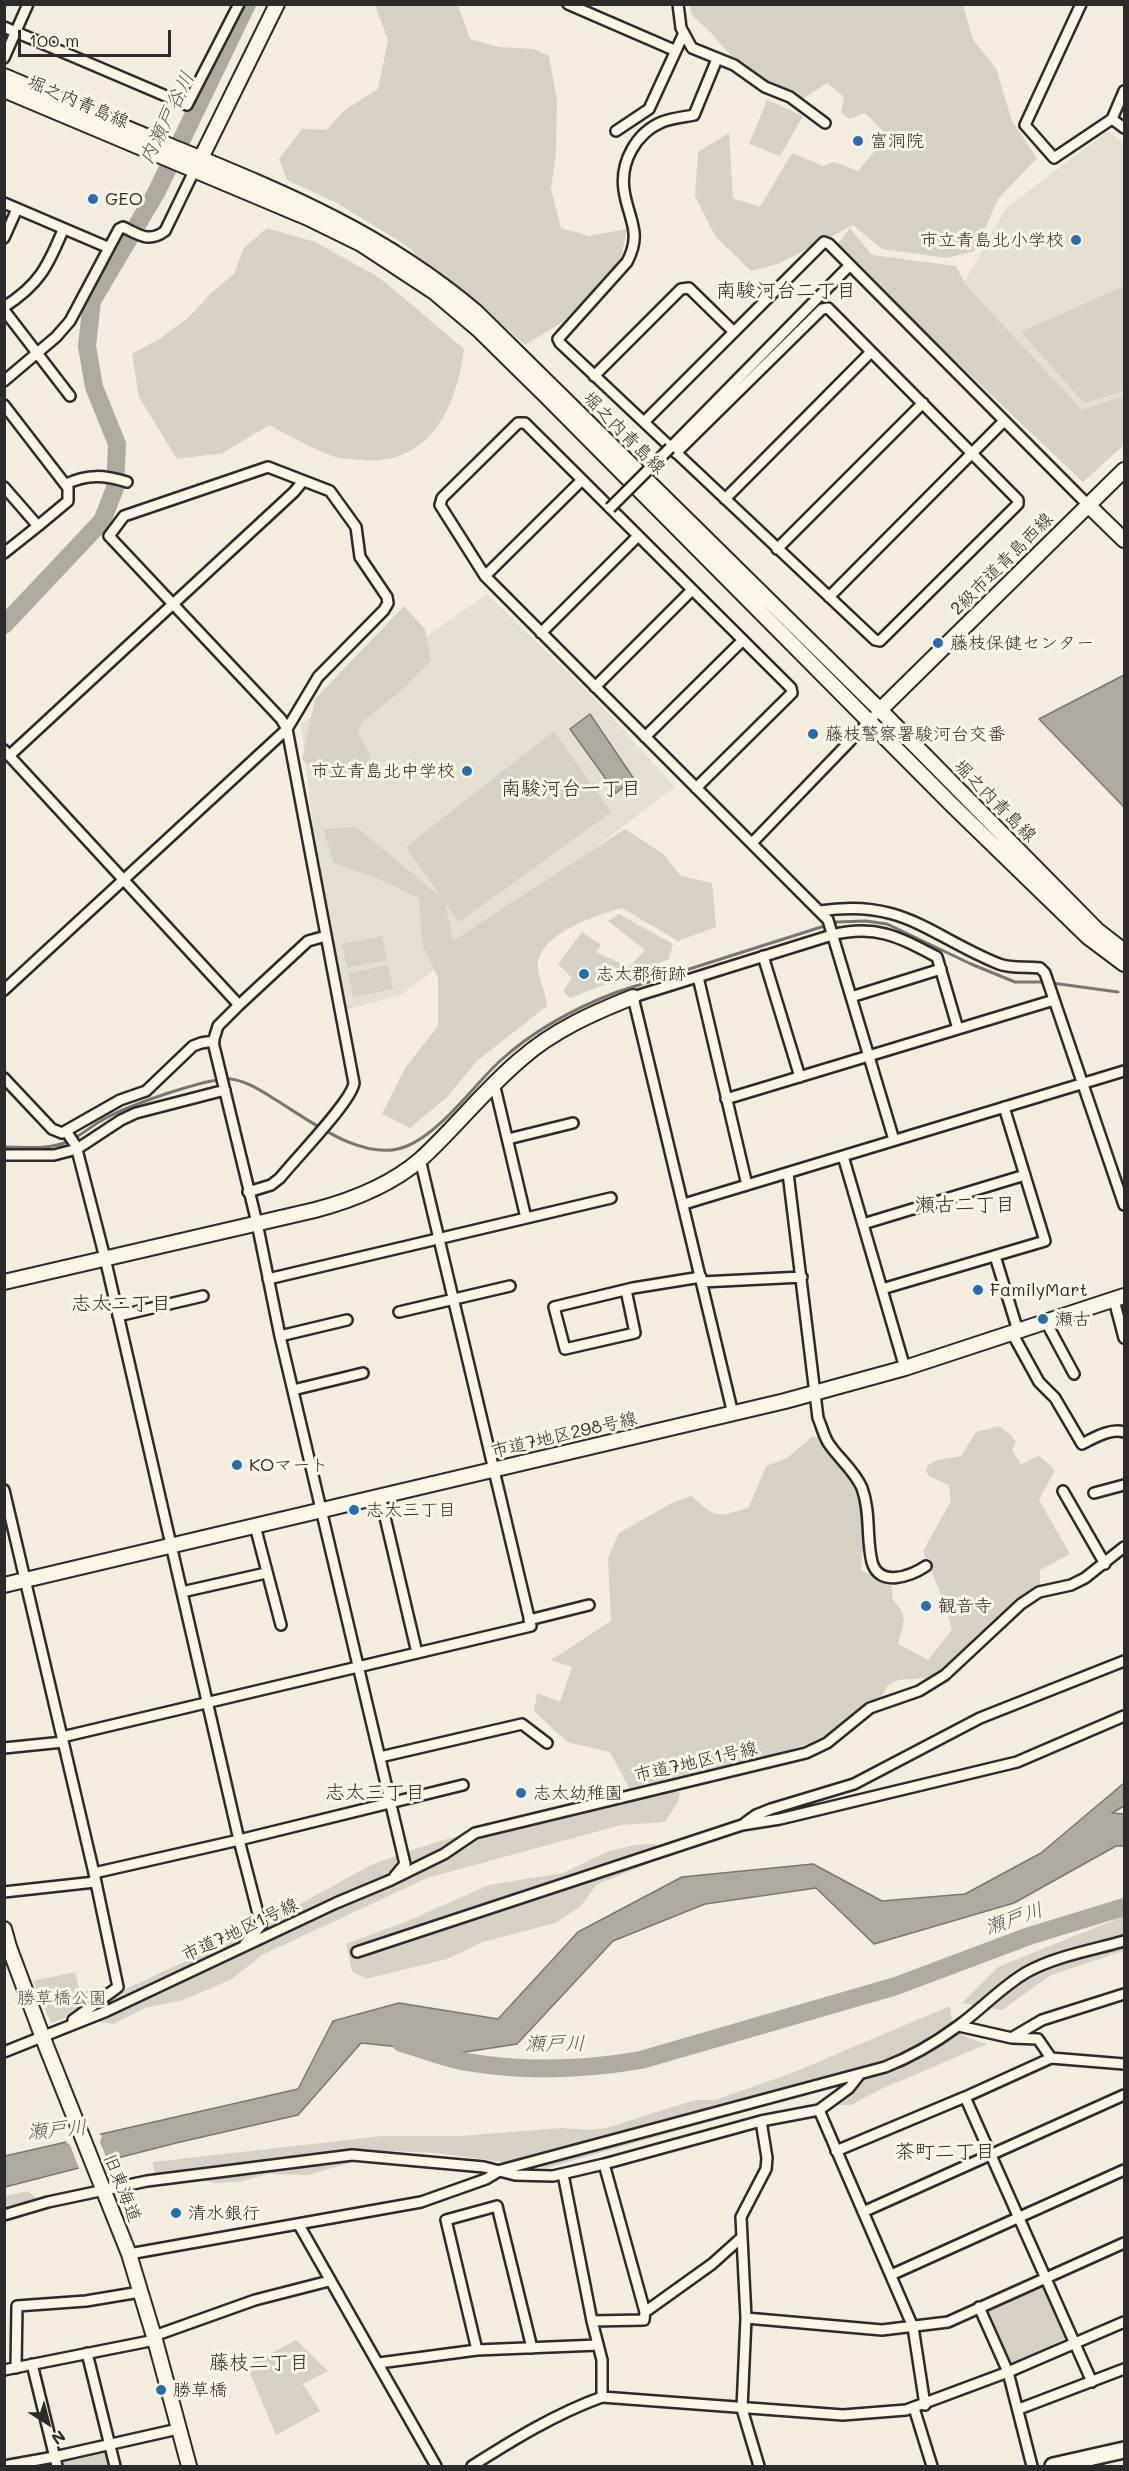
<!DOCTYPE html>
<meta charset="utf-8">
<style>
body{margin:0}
#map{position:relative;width:1129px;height:2471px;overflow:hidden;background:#f4edde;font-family:Mali,sans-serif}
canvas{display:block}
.frame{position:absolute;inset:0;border:6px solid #2b2b2b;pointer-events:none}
.north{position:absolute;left:18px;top:2393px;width:60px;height:60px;-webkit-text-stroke:4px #fcf5e5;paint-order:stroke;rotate:144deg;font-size:16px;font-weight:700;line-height:24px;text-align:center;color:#2b2b2b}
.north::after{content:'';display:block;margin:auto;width:21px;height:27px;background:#2b2b2b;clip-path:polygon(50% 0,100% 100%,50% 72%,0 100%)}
.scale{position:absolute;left:18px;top:30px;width:153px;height:27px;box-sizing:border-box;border:3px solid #2b2b2b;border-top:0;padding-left:8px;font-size:18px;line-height:21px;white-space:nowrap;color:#2b2b2b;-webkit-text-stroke:4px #fcf5e5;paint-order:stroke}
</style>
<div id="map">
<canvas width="1129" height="2471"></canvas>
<div class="frame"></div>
<div class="north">N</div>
<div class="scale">100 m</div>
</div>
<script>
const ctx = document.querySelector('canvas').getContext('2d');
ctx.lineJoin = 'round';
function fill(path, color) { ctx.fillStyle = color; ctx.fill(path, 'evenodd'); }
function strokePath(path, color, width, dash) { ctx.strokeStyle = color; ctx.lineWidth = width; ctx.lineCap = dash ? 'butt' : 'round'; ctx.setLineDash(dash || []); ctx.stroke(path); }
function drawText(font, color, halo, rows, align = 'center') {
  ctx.font = font + ' Mali,"Klee One",sans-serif'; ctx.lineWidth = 6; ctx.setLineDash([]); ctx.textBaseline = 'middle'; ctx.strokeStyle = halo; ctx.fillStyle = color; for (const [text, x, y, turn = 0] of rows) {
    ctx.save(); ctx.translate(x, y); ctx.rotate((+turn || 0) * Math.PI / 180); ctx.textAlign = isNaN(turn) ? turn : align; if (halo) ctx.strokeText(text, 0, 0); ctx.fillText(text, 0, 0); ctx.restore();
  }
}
const built = new Path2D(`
 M 1108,131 L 1124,144 L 1124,396 L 1084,413 L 964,283 L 1006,208 Z
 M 487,594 L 597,701 L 675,787 L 401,995 L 345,1010 L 314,835 L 301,724 Z`);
const green = new Path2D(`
 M 375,5 L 458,5 L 470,39 L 499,47 L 534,49 L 549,56 L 557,100 L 556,153 L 551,189 L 561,228 L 588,236 L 627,229 L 620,262 L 564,321 L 525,345 L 466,293 L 430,269 L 407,246 L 337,203 L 287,180 L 279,159 L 302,129 L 326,130 L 345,110 L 378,89 L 388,40 Z
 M 689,5 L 963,5 L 973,40 L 996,68 L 1012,121 L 1037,158 L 998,199 L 975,251 L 947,258 L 882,249 L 853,225 L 778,264 L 751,271 L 715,236 L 695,196 L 698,152 L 729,133 L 733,198 L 760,207 L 792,153 L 823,166 L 834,162 L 858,171 L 874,152 L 887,147 L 890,138 L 865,113 L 850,119 L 841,113 L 844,97 L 827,83 L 795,104 L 760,89 L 712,34 L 692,15 Z
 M 767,100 L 803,116 L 780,156 L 749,144 Z
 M 267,228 L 315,242 L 380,278 L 464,349 C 457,406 430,466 363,460 C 354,459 344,459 335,457 C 312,449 291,436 269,425 L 223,453 L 177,459 L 139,397 L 132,354 L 161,338 L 189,317 L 211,293 L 235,273 L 243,249 Z
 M 850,228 L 872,255 L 956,266 L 966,285 L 1082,410 L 1124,396 L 1124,445 L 1083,482 L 835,247 Z
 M 1124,286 L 1124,391 L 1084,403 L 1021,332 Z
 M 404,606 L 425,629 L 431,660 L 403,689 L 362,722 L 358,733 L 370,755 L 369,765 L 350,777 L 319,773 L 302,760 L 315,699 Z
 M 554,731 L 611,812 L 459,922 L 445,903 L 453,941 L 625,829 L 663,854 L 681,876 L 712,883 L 716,927 L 678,941 L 622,908 C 596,916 534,934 538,970 C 540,982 546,993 547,1006 L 477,1061 L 446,1098 L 410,1128 L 382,1114 L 405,1068 L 438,1026 L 438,978 L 423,947 L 419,898 L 384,881 L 334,863 L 323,829 L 356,827 L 442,898 L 406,847 Z
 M 619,914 L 673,944 L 669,959 L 570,998 L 563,991 L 572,978 L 558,964 L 582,932 L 601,945 L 596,952 L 629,967 L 645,950 L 608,921 Z
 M 382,936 L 387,960 L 347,968 L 342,944 Z
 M 388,965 L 393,989 L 353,997 L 348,973 Z
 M 999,1426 L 1011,1435 L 1016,1442 L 1012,1450 L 1021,1464 L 1039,1456 L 1055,1470 L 1039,1500 L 1070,1554 L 1040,1570 L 1040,1586 L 932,1679 L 923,1678 L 899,1680 L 888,1685 L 880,1700 L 828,1738 L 781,1752 L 629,1788 L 610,1752 L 567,1742 L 534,1711 L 537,1693 L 560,1702 L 572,1667 L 551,1660 L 611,1621 L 608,1558 L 619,1533 L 672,1503 L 691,1496 C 718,1519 716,1518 749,1507 L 766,1466 L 787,1458 L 813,1436 L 820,1439 C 831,1453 844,1466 853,1481 C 868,1505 863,1543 861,1570 L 891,1585 L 893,1600 L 902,1611 L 904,1622 L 898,1644 L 928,1660 L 952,1630 L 945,1605 L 923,1551 L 951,1501 L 949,1485 L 930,1477 L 926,1471 L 928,1465 L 937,1460 L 961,1456 L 976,1432 Z
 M 626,1790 L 680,1792 L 678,1802 L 665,1822 L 621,1825 L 427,1878 L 262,1955 L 232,1979 L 183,2000 L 145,2008 L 113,2024 L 92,2021 L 117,1993 L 251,1931 L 371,1865 L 433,1843 Z
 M 656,1844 L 655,1861 L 596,1885 L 581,1906 L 555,1923 L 483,1942 L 447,1959 L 366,1979 L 352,1971 L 346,1944 L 410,1920 L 489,1885 L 563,1873 L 606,1852 L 634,1845 Z
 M 1124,1916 L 1124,1951 L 1051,1975 L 1002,2010 L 962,2003 L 998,1967 Z
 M 75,1972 L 80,1992 L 115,1985 L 73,2015 L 51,2023 L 33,1981 Z
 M 950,2006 C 952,2034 963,2037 987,2044 L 879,2090 L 851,2105 L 835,2105 L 836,2086 L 546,2168 L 437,2153 L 391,2151 L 308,2175 L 268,2174 L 239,2182 L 215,2183 L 197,2179 L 154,2175 L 153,2162 L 383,2136 L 460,2136 L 562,2128 L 589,2130 L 606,2128 L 695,2100 L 715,2100 L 792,2073 Z
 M 28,2191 L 39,2200 L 5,2209 L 5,2196 Z
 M 1045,2284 L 1069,2337 L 1010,2365 L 986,2312 Z
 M 296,2340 L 328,2371 L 303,2384 L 320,2411 L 276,2435 L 247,2366 Z
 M 106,2451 L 109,2465 L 105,2466 L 61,2466 L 59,2461 Z`);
const water = new Path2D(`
 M 1124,675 L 1124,807 L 1039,719 Z
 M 590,714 L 634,779 L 616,793 L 570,729 Z
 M 1124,1783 L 1124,1806 L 1112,1813 L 1124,1814 L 1124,1846 L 1116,1846 L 1014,1903 L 874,1944 L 816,1888 L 705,1904 L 613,1941 L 517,2044 L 459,2053 L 361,2043 L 298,2115 L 176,2143 L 5,2187 L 5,2156 L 298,2089 L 333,2021 L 399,2003 L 498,2019 L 578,1932 L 682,1877 L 813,1864 L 882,1901 L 965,1894 L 1041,1853 Z`);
const pier = new Path2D(`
 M 96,2131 L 102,2136 L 100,2142 L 109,2164 L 80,2171 L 70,2145 L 66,2142 L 67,2137 Z`);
const stream = new Path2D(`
 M 1052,983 L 1118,992
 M 4,1147 C 26,1147 47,1150 67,1142 C 81,1136 92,1125 106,1118 C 128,1106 207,1077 231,1079 C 247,1081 263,1092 276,1100 C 312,1122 365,1164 407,1146 C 440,1133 474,1085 500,1061 C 534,1030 575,1008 617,992 L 837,922 L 866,921 L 887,924 L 971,964 L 1015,982 L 1045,982`);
const river = new Path2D(`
 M 4,625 L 102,521 L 115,488 L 117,444 L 94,387 L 87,346 L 92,301 L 156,193 L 247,4
 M 401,2043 C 423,2049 445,2058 467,2062 C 526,2072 583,2070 641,2060 L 896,1986 L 1029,1936 L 1124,1907`);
const street = new Path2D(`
 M 568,4 L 674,50
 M 678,4 L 681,28 L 692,48 L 734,65 L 765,87 L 790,97 L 825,123
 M 1081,4 L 1025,125 L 1054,158 L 1112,119 L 1124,128
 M 4,27 L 187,105 L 239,4
 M 4,58 L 28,4
 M 1112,119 L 1124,91
 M 616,131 L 649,109 L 684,33
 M 4,203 L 107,247
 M 4,238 L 17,209
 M 4,307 C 39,285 48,266 63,230
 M 4,310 L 70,396
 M 594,376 L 681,289 L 689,288 L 734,332
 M 4,381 L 56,337 L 70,321 L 119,229 L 123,227 C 139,235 149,243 165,231 L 197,165
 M 4,405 L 68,488 L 68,501 L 38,526
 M 644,422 L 824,242 L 829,244 L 1087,504
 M 670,448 L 850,265
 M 676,453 L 822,309 L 828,308 L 1018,500 L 1018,504 L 880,641 L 875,640 L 560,343 L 558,339 L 627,262 C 643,232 628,219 624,190 C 620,162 636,133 662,122 C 672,118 684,117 694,115 L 717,59
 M 66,484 C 88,474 104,475 127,482
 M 4,487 L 38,526 L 4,553
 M 725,499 L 871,352
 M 777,549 L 923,403
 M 485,576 L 582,480
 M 829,597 L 1004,421
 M 541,633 L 638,536
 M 595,687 L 692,590
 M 645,737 L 743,640
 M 4,750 L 239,1005
 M 10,755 L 294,492 L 303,481
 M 696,788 L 792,693 L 791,688 L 525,423 L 518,423 L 442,498 L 440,505 L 485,576 L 828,920 L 894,1140
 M 752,843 L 880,710
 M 820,911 C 903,898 930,936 999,964 C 1012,969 1027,966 1040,968 L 1045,973 L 1124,1205
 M 326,936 L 308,941 L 239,1005 L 218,1026 L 213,1042 L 257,1223 L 280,1336 L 405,1864 L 395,1876
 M 763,956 L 800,1077
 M 698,977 L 747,1185
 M 4,990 L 287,729 L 318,677 L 384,610 L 388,603 L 387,597 L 360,557 L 356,527 L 330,491 L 268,467 L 124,516 L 109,536 L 281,719 L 287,729 L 354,1083 C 352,1101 294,1160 280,1178 L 271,1185 L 248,1192
 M 851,997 L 941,969
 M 4,1078 L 52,1129 L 62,1133 L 120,1100 L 146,1091 L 193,1046 L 201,1043 L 214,1041
 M 494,1083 L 526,1218
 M 726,1099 L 1054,1000
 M 66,1131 L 76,1146 L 105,1258 L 239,1840 L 261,1925 L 245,1944
 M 508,1139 L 573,1123
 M 4,1155 L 54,1155 L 77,1149 L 121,1120 L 136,1113 L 225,1090
 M 843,1156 L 905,1368
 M 788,1173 L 818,1418 C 822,1427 824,1437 829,1444 C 840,1460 854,1470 862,1488 C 871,1513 866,1538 872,1562 C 879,1588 911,1576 926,1566
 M 684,1204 L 1124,1071
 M 863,1224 L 1025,1175
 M 995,1256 L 1018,1331
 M 268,1279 L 611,1198
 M 702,1282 L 802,1277
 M 882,1289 L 1045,1241 L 1004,1107
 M 626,1290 L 635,1333 L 565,1349 L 554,1307 L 633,1288 L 701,1277
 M 1114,1300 L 1124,1338
 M 399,1312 L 510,1286
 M 118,1316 L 203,1296
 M 1046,1322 L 1074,1374
 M 1012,1333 L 1039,1382 L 1055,1398 L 1082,1444 C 1094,1438 1110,1428 1124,1432
 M 280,1336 L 347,1320
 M 293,1390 L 363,1373
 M 733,1414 L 633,997 L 832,935 C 876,924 899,937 937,957 L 958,1029
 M 4,1490 L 94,1873 L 118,1987 L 73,2020
 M 1063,1491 L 1105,1564
 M 1094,1493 L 1124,1485
 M 380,1496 L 417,1653
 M 255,1526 L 281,1625
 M 182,1592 L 266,1573
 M 529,1620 L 589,1605
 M 62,1737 L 531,1626 L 420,1159
 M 4,1748 L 63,1742
 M 380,1757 L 522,1724 L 547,1743
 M 745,1823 L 756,1815 L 771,1809 L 854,1784 L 980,1718 L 1124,1661
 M 94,1873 L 239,1840 L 463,1785
 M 4,1892 L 95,1882
 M 357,1952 L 742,1825 L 780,1819 L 1017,1762 L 1124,1716
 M 959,2026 L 1012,2038 L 1038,2039 L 1051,2058 L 1124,2064
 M 1013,2037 L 1042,2020 L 1124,1994
 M 4,2052 L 107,2011 L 336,1903 L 391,1880 L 444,1854 L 475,1833 L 806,1753 L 827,1743 L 870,1708 L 919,1691 L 945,1675 L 1021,1604 L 1039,1592 L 1071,1585 L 1085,1578 L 1124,1547
 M 860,2074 L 849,2088 L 819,2110 L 913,2327 L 925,2405
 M 965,2097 L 1092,2382
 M 836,2151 L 965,2097 L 1051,2058
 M 563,2174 L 592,2321 L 602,2360 L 602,2397
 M 863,2212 L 1124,2095
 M 4,2215 L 48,2202 L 147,2181 L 352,2155 L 484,2167 L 515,2175 L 553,2176 L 604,2164 L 761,2121 L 819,2110
 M 299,2225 L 436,2466
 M 129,2254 L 421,2202 L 486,2179 L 501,2170 L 885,2067 C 911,2057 935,2043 958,2026 C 982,2009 1001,1987 1027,1972 C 1056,1956 1093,1950 1124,1941
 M 891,2275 L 1124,2170
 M 979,2307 L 1008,2372 L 1032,2466
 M 645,2312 L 712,2264 L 741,2238
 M 746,2318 L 882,2330 L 948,2322 L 1124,2243
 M 592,2321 L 644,2320 L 645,2312 L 604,2164
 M 154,2336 L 255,2300 L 329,2281
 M 477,2350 L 446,2220 L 497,2206 L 532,2348
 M 87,2353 L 115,2466
 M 379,2363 L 477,2350 L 598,2345
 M 32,2364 L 57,2466
 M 16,2368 L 17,2306 L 86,2301 L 140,2292
 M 4,2370 L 155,2340
 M 914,2408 L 932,2466
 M 1019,2409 L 1124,2369
 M 4,2466 L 54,2457 L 178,2429
 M 472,2466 C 513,2440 555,2414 602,2397 L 843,2415 L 906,2410 L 1008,2372 L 1124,2322
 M 759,2466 L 742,2409 L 746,2318 L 741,2217 L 766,2169 L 767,2158 L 761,2121`);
const secondary = new Path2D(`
 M 4,76 C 59,99 113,123 168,145 C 282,192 380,231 475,311 L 880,710 L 1097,930 L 1124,951
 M 4,90 L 308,218 L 361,244 L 434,292 L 480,331 L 546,396 L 950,803 L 1088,937 L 1124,964
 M 201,158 L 277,4
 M 1087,504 L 1124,540
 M 880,710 L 1124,470
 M 4,1282 L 315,1210 C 353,1200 391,1185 421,1159 C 456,1127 485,1089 521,1059 C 554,1030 593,1013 633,997
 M 4,1585 L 785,1401 L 905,1368 L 1124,1296
 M 4,1929 L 9,1947 L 46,2046 L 129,2254 L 155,2340 L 189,2466`);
const primary = new Path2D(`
 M 1053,2466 L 1124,2450`);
const streetBridge = new Path2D(`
 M 610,508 L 670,448`);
const markers = [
 [858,141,6,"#1f6fb2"],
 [93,199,6,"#1f6fb2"],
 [1076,240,6,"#1f6fb2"],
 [938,643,6,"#1f6fb2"],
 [813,734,6,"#1f6fb2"],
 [467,771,6,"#1f6fb2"],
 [584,974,6,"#1f6fb2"],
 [978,1290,6,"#1f6fb2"],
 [1043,1319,6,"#1f6fb2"],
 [237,1465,6,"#1f6fb2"],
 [354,1510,6,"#1f6fb2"],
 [926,1606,6,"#1f6fb2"],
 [521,1793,6,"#1f6fb2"],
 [176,2213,6,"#1f6fb2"],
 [161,2390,6,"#1f6fb2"]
];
const streetNames = [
 ["堀之内青島線",78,102,23],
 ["堀之内青島線",624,433,45],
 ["2級市道青島西線",1002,564,-45],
 ["堀之内青島線",995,801,45],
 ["市道7地区298号線",564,1435,-13],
 ["市道7地区1号線",696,1762,-13],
 ["市道7地区1号線",240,1930,-25],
 ["旧東海道",122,2188,68]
];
const poiNames = [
 ["富洞院",870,141],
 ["GEO",105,199],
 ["市立青島北小学校",1064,240,"right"],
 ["藤枝保健センター",950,643],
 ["藤枝警察署駿河台交番",825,734],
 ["市立青島北中学校",455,771,"right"],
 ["志太郡衙跡",596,974],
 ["FamilyMart",990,1290],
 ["瀬古",1055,1319],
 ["KOマート",249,1465],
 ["志太三丁目",366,1510],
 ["観音寺",938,1606],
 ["志太幼稚園",533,1793],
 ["清水銀行",188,2213],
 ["勝草橋",173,2390]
];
const parkNames = [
 ["勝草橋公園",62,1998]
];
const waterNames = [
 ["内瀬戸谷川",167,118,-64],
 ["瀬戸川",1014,1919,-19],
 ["瀬戸川",555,2044],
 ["瀬戸川",57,2130,-5]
];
const neighbourhoodNames = [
 ["南駿河台二丁目",786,291],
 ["南駿河台一丁目",571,789],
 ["瀬古二丁目",965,1205],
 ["志太二丁目",121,1304],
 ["志太三丁目",375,1793],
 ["茶町二丁目",945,2152],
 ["藤枝二丁目",259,2363]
];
fill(built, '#e5dfd0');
fill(green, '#d6d1c4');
fill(water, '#afaaa0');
strokePath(water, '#7a7771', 1.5);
fill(pier, '#f4edde');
strokePath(stream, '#7a7771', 3);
strokePath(river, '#afaaa0', 18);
strokePath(street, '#2b2b2b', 14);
strokePath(secondary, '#2b2b2b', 18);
strokePath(primary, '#2b2b2b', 20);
strokePath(street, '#fcf5e5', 9);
strokePath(secondary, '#fcf5e5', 14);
strokePath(primary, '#fcf5e5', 15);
strokePath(streetBridge, '#2b2b2b', 14, []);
strokePath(streetBridge, '#fcf5e5', 9);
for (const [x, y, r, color] of markers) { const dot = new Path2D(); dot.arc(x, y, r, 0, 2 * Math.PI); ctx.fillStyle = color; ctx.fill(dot); strokePath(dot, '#fcf5e5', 2); }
drawText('18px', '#2b2b2b', '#fcf5e5', streetNames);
drawText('18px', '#2b2b2b', '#fcf5e5', poiNames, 'left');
drawText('18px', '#565451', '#fcf5e5', parkNames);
drawText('italic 20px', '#595754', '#fcf5e5', waterNames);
drawText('20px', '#2b2b2b', '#fcf5e5', neighbourhoodNames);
</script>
